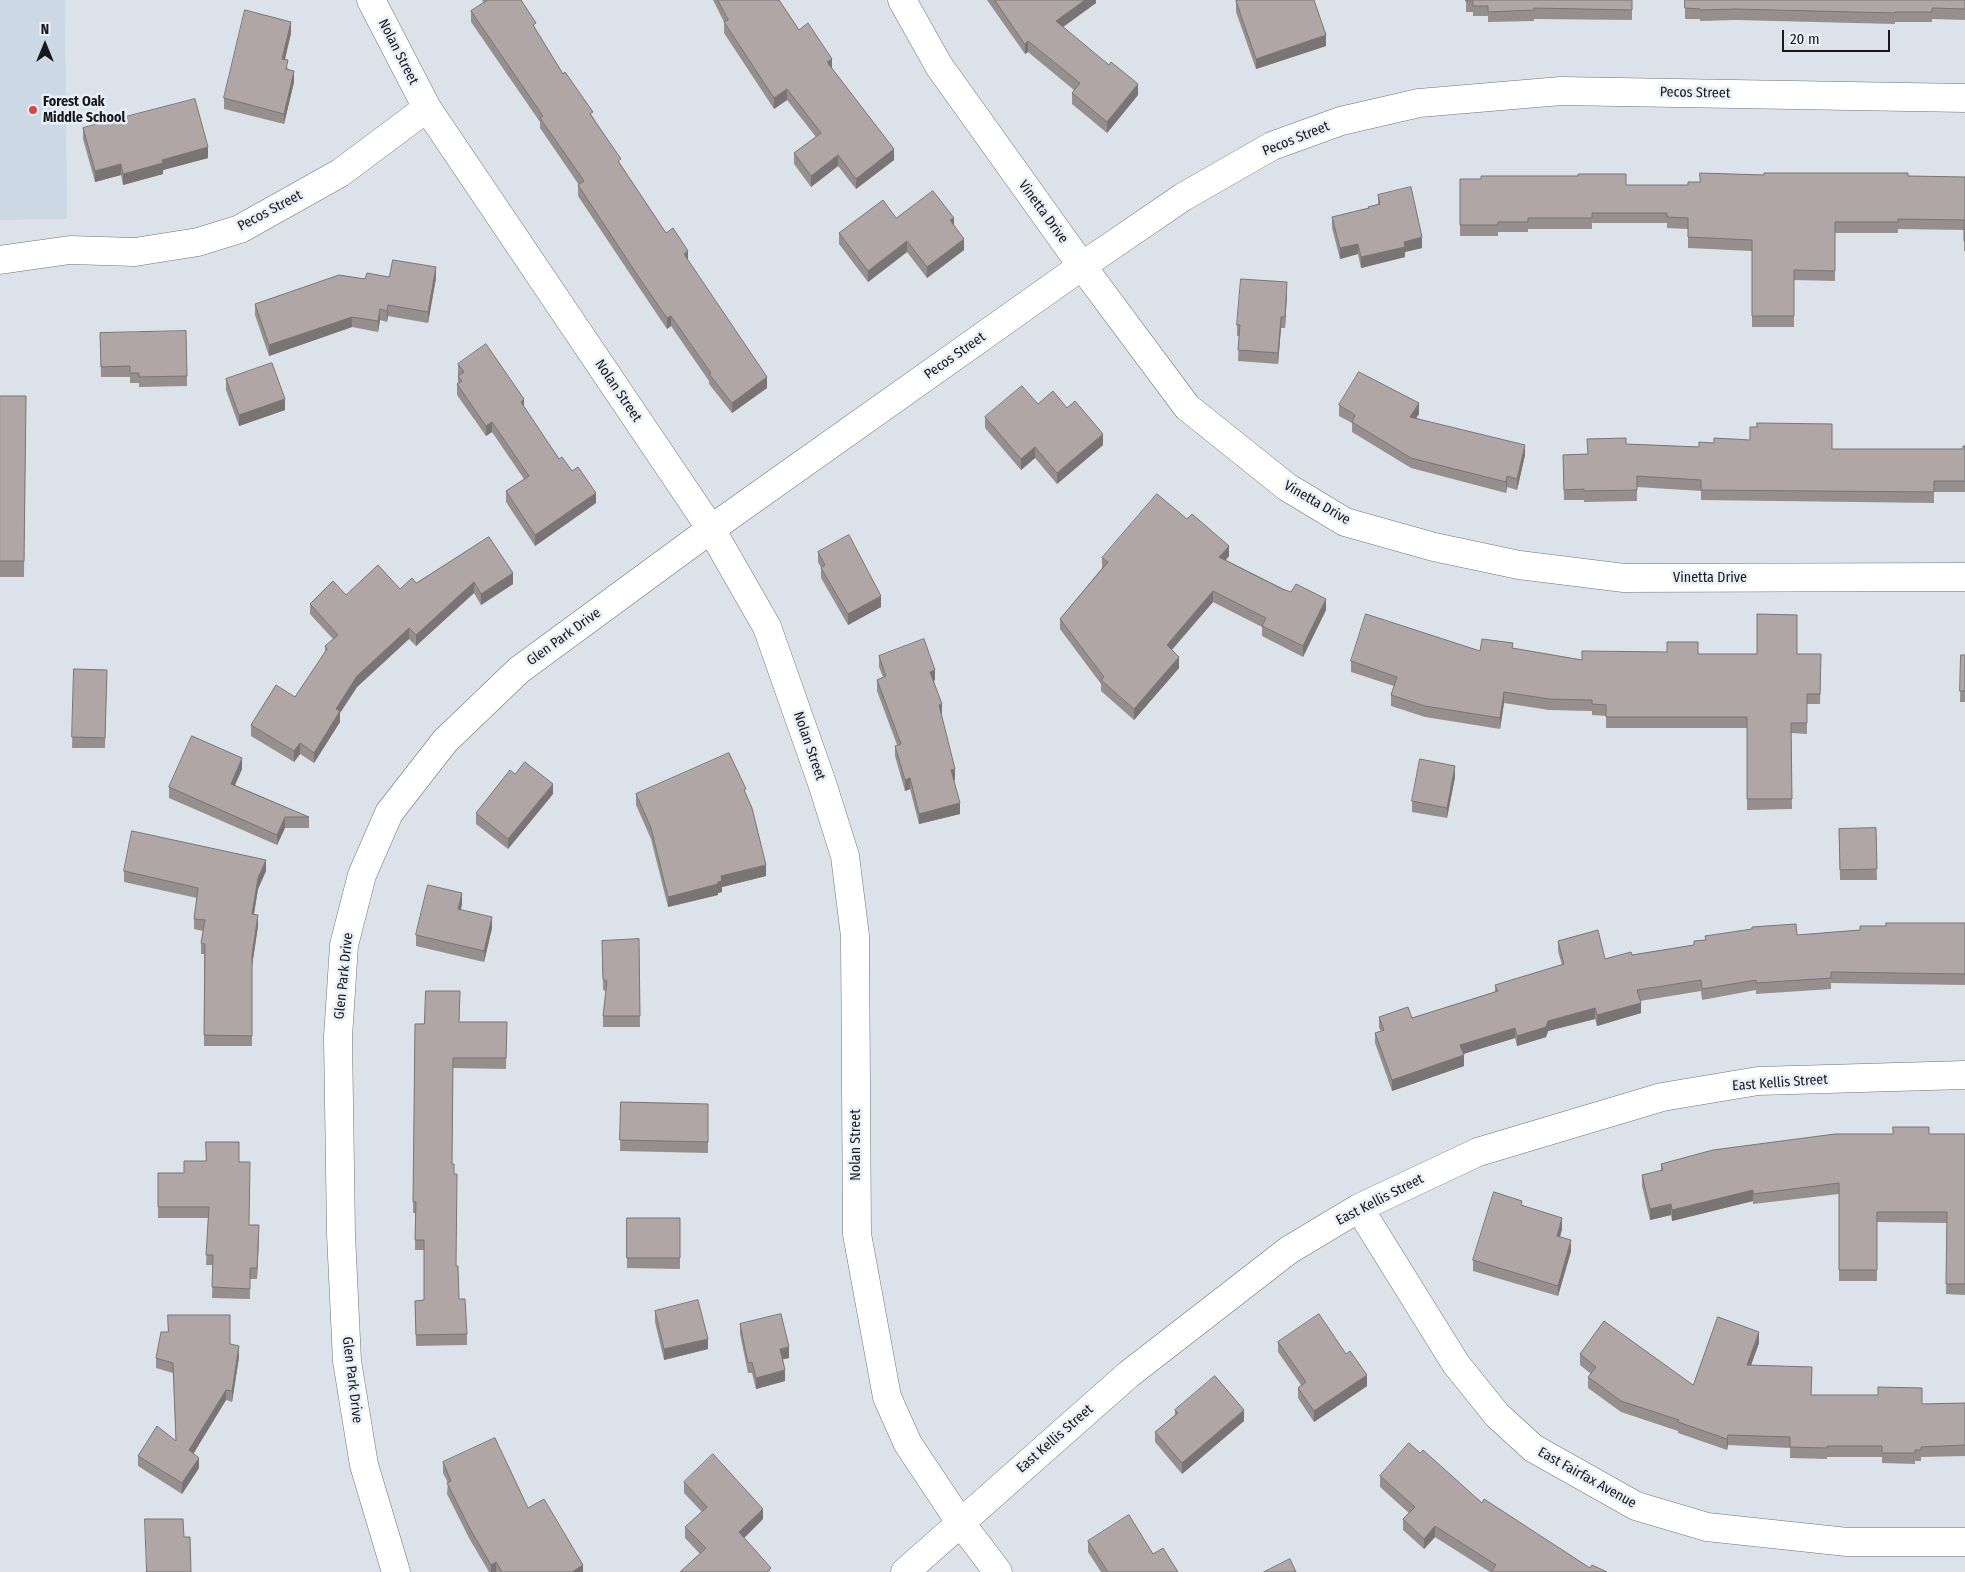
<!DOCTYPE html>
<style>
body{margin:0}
#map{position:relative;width:1965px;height:1572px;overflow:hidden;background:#dce2e9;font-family:"Fira Sans Condensed",sans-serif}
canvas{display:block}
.north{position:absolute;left:20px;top:20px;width:50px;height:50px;-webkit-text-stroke:4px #e9eff6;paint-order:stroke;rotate:0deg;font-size:14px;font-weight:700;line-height:20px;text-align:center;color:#16181a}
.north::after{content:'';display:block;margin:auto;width:18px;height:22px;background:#16181a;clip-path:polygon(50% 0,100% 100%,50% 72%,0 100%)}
.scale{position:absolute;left:1782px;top:30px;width:108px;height:22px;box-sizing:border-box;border:2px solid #16181a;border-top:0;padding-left:6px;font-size:15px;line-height:18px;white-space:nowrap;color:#16181a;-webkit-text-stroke:4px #e9eff6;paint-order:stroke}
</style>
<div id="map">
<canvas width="1965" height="1572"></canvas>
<div class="north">N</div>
<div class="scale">20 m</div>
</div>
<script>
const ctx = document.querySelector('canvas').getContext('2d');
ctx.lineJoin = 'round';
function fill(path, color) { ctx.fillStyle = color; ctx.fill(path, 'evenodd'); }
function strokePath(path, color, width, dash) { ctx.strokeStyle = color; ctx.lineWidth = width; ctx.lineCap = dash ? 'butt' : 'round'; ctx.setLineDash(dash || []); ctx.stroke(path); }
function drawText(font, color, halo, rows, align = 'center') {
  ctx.font = font + ' "Fira Sans Condensed",sans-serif'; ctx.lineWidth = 5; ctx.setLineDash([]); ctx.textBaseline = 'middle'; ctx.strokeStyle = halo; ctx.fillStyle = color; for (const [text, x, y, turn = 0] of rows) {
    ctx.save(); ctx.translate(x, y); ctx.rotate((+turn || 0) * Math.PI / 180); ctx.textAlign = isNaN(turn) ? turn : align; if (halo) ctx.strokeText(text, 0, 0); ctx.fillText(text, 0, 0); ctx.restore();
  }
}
const built = new Path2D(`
 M 0,0 L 65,0 L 67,219 L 0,220 Z`);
const minor = new Path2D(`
 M 371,0 L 427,108 L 711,529 L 767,627 L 822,783 L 845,856 L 855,936 L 857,1234 L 887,1397 L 908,1444 L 960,1522 L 998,1572
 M 902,0 L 939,66 L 1082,266 L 1187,407 L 1287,487 L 1345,522 L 1434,547 L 1519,565 L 1624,578 L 1965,577
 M 0,260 L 70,250 L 135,252 L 198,242 L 240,229 L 340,173 L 427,108
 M 1359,1208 L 1456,1364 L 1497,1415 L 1533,1448 L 1636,1506 L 1707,1527 L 1847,1542 L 1965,1542
 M 396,1572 L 364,1465 L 347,1361 L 341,1234 L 338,1037 L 344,945 L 362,875 L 389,813 L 445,741 L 519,670 L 711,529 L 1082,266 L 1183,197 L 1272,146 L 1341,121 L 1419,103 L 1561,91 L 1965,98
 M 905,1572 L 1129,1374 L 1289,1250 L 1359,1208 L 1478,1152 L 1662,1097 L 1758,1081 L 1965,1075`);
const wall = new Path2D(`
 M 482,0 L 521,0 L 536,30 L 563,74 L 593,117 L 621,165 L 666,233 L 688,260 L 767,388 L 732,413 L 709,384 L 709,381 L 671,326 L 667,329 L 640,289 L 578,196 L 578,185 L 579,185 L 540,128 L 540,122 L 471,22 L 471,11 L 484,3 Z
 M 713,0 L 779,0 L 799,30 L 832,68 L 894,160 L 856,189 L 838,166 L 811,187 L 794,164 L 794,153 L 816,137 L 787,100 L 774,109 L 724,33 L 724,22 Z
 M 987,0 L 1096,0 L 1096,3 L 1063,27 L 1138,95 L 1107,133 L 1072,104 L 1072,93 L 1074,90 L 1028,52 L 1025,54 Z
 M 1466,0 L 1632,0 L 1632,20 L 1534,19 L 1534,21 L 1488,22 L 1488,16 L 1473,16 L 1473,12 L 1466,12 Z
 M 1685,0 L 1965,0 L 1965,20 L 1932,19 L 1932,22 L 1895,22 L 1895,24 L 1736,20 L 1700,21 L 1700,19 L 1685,19 Z
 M 1236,1 L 1326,46 L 1256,69 L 1236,12 Z
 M 291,33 L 285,60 L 288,70 L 294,82 L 284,124 L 224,109 L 224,98 Z
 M 83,128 L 208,158 L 163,170 L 163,174 L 123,185 L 121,175 L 95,182 L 83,139 Z
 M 1764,175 L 1908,176 L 1965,177 L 1965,251 L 1964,251 L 1964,230 L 1898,229 L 1898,233 L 1835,233 L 1835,281 L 1794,280 L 1794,327 L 1752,327 L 1752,251 L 1688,248 L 1688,229 L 1667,228 L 1667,223 L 1592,223 L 1592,229 L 1528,229 L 1528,232 L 1498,232 L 1498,236 L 1460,236 L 1460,179 L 1626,185 L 1688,185 L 1700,182 Z
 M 1378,195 L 1422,248 L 1405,252 L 1405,257 L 1361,268 L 1358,254 L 1340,259 L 1332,228 L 1332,217 L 1368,209 L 1368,207 L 1378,204 Z
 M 896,218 L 954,225 L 964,250 L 927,278 L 907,252 L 868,282 L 839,244 L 839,233 Z
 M 389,277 L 436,278 L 428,323 L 388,316 L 387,322 L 380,320 L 378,332 L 352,327 L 269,356 L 255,315 L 255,304 L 365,279 Z
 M 1287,293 L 1285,328 L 1281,328 L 1278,364 L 1238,361 L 1239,336 L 1237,336 L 1237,325 Z
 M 100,333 L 187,376 L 187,386 L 139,387 L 139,383 L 130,383 L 130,377 L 101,377 Z
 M 458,364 L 524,407 L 559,459 L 572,471 L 596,503 L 535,546 L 506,502 L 506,491 L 524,479 L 492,432 L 486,436 L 457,395 L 457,384 L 458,383 Z
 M 226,379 L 285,410 L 239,426 L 226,390 Z
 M 0,396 L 26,396 L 24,577 L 0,577 Z
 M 1038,404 L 1067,408 L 1103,445 L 1057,484 L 1035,458 L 1021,470 L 985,428 L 985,417 Z
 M 1339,405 L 1419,414 L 1416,418 L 1525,455 L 1517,490 L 1507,487 L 1506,493 L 1411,468 L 1352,432 L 1352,423 L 1339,416 Z
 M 1626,444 L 1699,447 L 1832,449 L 1963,449 L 1965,446 L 1965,492 L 1934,492 L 1934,503 L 1701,500 L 1701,491 L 1637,487 L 1637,501 L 1584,502 L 1584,500 L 1564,500 L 1563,455 L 1587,454 Z
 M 489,537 L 513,584 L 481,605 L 474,593 L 416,646 L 409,639 L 357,687 L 340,713 L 340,722 L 314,763 L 300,754 L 294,762 L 251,736 L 251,725 L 295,697 L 325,653 L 325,646 L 333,639 L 310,614 L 310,604 L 346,595 L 400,589 L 416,583 Z
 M 818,552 L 881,607 L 848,625 L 821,578 L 821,568 L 818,562 Z
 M 1229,556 L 1226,560 L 1326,610 L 1303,657 L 1262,636 L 1262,627 L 1213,602 L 1172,650 L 1179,668 L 1134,720 L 1101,691 L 1101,684 L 1060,629 L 1060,619 L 1102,568 L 1102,558 Z
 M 1513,648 L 1582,660 L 1698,654 L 1797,654 L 1821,664 L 1820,704 L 1807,704 L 1807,734 L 1791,733 L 1792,809 L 1747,810 L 1747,728 L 1606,728 L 1606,716 L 1592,715 L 1592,711 L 1549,710 L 1504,703 L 1500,729 L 1425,717 L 1391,706 L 1391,695 L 1394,686 L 1351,672 L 1351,661 Z
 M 1961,655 L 1965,655 L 1965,702 L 1960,702 Z
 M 879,656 L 935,680 L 934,681 L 942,714 L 941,715 L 955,780 L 954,780 L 960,814 L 919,824 L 910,789 L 905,791 L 895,756 L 895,746 L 897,745 L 877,691 L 877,680 L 883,677 L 879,667 Z
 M 74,669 L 107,670 L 105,748 L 72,748 Z
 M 242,769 L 235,785 L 309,817 L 309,828 L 285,828 L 277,845 L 169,798 L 169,787 Z
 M 1455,777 L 1447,818 L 1412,812 L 1412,801 Z
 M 746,793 L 766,876 L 722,887 L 722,892 L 718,893 L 718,895 L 668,907 L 651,839 L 636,805 L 636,794 Z
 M 553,794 L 508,849 L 476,824 L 476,813 Z
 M 1876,828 L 1877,880 L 1840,880 L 1839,829 Z
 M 124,871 L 266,871 L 258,889 L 254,914 L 258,926 L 252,966 L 252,1046 L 204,1046 L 204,954 L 201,954 L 201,943 L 203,931 L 194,929 L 194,919 L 197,898 L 124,882 Z
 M 462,904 L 461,910 L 492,928 L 484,962 L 416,946 L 416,935 Z
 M 1965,923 L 1965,985 L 1831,983 L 1831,989 L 1756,994 L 1756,990 L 1702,1000 L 1701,991 L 1640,1001 L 1641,1013 L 1597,1026 L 1595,1019 L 1548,1031 L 1546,1037 L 1517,1046 L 1515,1038 L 1463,1054 L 1464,1066 L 1392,1091 L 1375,1043 L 1375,1033 L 1381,1031 L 1379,1028 L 1379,1017 L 1412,1018 L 1495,992 L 1495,985 L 1562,965 L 1558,951 L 1558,941 L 1605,959 L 1694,945 L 1694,941 L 1705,940 L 1705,936 L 1797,935 L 1860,930 L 1886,926 Z
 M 639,939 L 640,1027 L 603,1027 L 603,1016 L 606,991 L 603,990 L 602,941 Z
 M 460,1022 L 507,1022 L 506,1069 L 453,1068 L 452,1164 L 456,1266 L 459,1299 L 467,1334 L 467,1345 L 416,1346 L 415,1301 L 424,1300 L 424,1250 L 415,1250 L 415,1213 L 413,1213 L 415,1024 Z
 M 621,1102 L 708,1104 L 708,1153 L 620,1151 Z
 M 1929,1134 L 1965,1134 L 1965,1295 L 1946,1294 L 1947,1223 L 1877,1222 L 1877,1281 L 1839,1281 L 1839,1194 L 1753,1204 L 1753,1201 L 1672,1221 L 1671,1215 L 1650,1220 L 1642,1186 L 1642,1175 L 1661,1171 L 1661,1164 Z
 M 239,1162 L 249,1225 L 259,1236 L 257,1279 L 250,1279 L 250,1299 L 212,1298 L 213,1265 L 206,1265 L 208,1218 L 158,1218 L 158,1173 L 184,1173 Z
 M 1522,1205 L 1562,1229 L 1560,1237 L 1571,1251 L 1558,1296 L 1473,1271 L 1473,1260 Z
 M 627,1218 L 680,1218 L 680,1269 L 627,1268 Z
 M 655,1311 L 708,1349 L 664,1360 L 655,1322 Z
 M 740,1324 L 789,1358 L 783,1359 L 785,1381 L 756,1389 L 752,1373 L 748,1373 L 740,1334 Z
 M 1278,1342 L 1346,1354 L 1367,1386 L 1314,1422 L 1298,1398 L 1298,1388 L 1301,1385 L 1278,1352 Z
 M 1759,1343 L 1751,1365 L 1812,1377 L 1811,1395 L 1922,1404 L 1965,1403 L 1965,1456 L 1921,1457 L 1921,1461 L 1915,1461 L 1915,1464 L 1882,1463 L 1882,1457 L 1827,1457 L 1827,1459 L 1790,1458 L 1790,1448 L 1728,1445 L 1727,1450 L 1678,1433 L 1678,1431 L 1621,1412 L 1588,1388 L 1588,1377 L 1591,1374 L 1580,1365 L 1580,1354 L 1693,1385 Z
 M 230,1344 L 239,1357 L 232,1402 L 226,1400 L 193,1454 L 199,1468 L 182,1494 L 138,1466 L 138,1456 L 176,1440 L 173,1373 L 156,1368 L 156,1358 Z
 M 1175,1410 L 1244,1421 L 1182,1474 L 1155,1442 L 1155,1432 L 1175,1415 Z
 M 1420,1453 L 1482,1503 L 1590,1568 L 1607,1572 L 1490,1572 L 1435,1537 L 1424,1549 L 1403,1530 L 1403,1519 L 1409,1513 L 1380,1487 L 1380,1476 Z
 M 443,1462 L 528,1508 L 583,1572 L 489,1572 L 469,1538 L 447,1494 L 448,1483 L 443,1473 Z
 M 684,1482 L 763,1519 L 744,1538 L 771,1572 L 700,1554 L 685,1538 L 685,1527 L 702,1512 L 684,1493 Z
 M 1088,1541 L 1153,1554 L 1178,1572 L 1101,1572 L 1088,1552 Z`);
const shadedWall = new Path2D(`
 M 1085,0 L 1096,0 L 1096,3 L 1056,32 L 1056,21 Z
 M 291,22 L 291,33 L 282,70 L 282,59 Z
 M 1326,35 L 1326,46 L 1256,69 L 1256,59 Z
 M 1028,41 L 1028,52 L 1025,54 L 1025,44 Z
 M 832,59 L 832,70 L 827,62 Z
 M 294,71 L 294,82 L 284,124 L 284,114 Z
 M 1138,84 L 1138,95 L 1107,133 L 1107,122 Z
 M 787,89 L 787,100 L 774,109 L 774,98 Z
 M 208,147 L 208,158 L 163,170 L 163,174 L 123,185 L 123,174 L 162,160 Z
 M 894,149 L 894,160 L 856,189 L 856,179 Z
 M 838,155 L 838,166 L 811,187 L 811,176 Z
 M 121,164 L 121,175 L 95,182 L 95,171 Z
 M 954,218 L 954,229 L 950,220 Z
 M 1422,237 L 1422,248 L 1405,252 L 1405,257 L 1361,268 L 1361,257 L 1404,242 Z
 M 964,239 L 964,250 L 927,278 L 927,267 Z
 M 907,241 L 907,252 L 868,282 L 868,271 Z
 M 1358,244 L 1358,254 L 1340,259 L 1340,248 Z
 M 688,251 L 688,262 L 684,254 Z
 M 436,267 L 436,278 L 428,323 L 428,312 Z
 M 1287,282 L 1287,293 L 1285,328 L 1285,317 Z
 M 388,305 L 388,316 L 387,322 L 387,311 Z
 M 380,309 L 380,320 L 378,332 L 378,321 Z
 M 671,316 L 671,326 L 667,329 L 667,318 Z
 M 352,317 L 352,327 L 269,356 L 269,345 Z
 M 1281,317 L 1281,328 L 1278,364 L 1278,353 Z
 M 767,377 L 767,388 L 732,413 L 732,403 Z
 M 285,399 L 285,410 L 239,426 L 239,415 Z
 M 524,399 L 524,410 L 521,402 Z
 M 1419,403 L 1419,414 L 1410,427 L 1410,417 Z
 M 492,422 L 492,432 L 486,436 L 486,426 Z
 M 1103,434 L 1103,445 L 1057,484 L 1057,473 Z
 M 1525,445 L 1525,455 L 1517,490 L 1517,479 Z
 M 1035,447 L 1035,458 L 1021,470 L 1021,459 Z
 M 1507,476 L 1507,487 L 1506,493 L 1506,482 Z
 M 596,493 L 596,503 L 535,546 L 535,535 Z
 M 1229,546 L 1229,556 L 1219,568 L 1219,557 Z
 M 513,573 L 513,584 L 481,605 L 481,594 Z
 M 474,582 L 474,593 L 416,646 L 416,635 Z
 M 1213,591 L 1213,602 L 1167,655 L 1167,645 Z
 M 881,596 L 881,607 L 848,625 L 848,614 Z
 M 1326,599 L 1326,610 L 1303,657 L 1303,646 Z
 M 409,628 L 409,639 L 357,687 L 340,713 L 340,722 L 314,763 L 314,753 L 336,709 L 357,676 Z
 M 1179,657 L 1179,668 L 1134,720 L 1134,709 Z
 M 935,670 L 935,680 L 930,682 L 930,672 Z
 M 1504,692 L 1504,703 L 1500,729 L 1500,718 Z
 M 942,704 L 942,714 L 939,716 L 939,705 Z
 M 300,743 L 300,754 L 294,762 L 294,751 Z
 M 242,758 L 242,769 L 231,794 L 231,784 Z
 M 1455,766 L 1455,777 L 1447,818 L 1447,808 Z
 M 955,769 L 955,780 L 951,781 L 951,770 Z
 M 910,778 L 910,789 L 905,791 L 905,780 Z
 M 553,784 L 553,794 L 508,849 L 508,839 Z
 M 960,803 L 960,814 L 919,824 L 919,814 Z
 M 285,817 L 285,828 L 277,845 L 277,835 Z
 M 266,860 L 266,871 L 258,889 L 252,925 L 252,914 L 258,878 Z
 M 766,865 L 766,876 L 722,887 L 722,892 L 718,893 L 718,895 L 668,907 L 668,897 L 721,876 Z
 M 462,893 L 462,904 L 458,920 L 458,909 Z
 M 258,915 L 258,926 L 252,966 L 252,1046 L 252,955 Z
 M 492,917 L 492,928 L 484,962 L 484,951 Z
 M 1641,1003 L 1641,1013 L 1597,1026 L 1597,1015 Z
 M 1595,1008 L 1595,1019 L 1548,1031 L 1546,1037 L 1517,1046 L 1517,1036 L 1548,1021 Z
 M 1515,1028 L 1515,1038 L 1460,1055 L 1460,1045 Z
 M 1464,1055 L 1464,1066 L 1392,1091 L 1392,1080 Z
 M 1753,1190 L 1753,1201 L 1672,1221 L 1672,1210 Z
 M 1671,1204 L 1671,1215 L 1650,1220 L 1650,1209 Z
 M 1562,1218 L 1562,1229 L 1557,1247 L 1557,1236 Z
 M 259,1225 L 259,1236 L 257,1279 L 257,1268 Z
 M 1571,1240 L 1571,1251 L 1558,1296 L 1558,1286 Z
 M 1759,1332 L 1759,1343 L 1747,1376 L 1747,1365 Z
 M 708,1339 L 708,1349 L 664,1360 L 664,1349 Z
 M 239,1346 L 239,1357 L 232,1402 L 232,1391 Z
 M 789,1347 L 789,1358 L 780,1360 L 780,1349 Z
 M 785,1370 L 785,1381 L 756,1389 L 756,1378 Z
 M 1367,1375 L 1367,1386 L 1314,1422 L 1314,1411 Z
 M 226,1390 L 226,1400 L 189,1461 L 189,1450 Z
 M 1244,1410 L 1244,1421 L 1182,1474 L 1182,1463 Z
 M 1728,1435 L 1728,1445 L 1727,1450 L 1727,1439 Z
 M 199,1458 L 199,1468 L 182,1494 L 182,1483 Z
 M 763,1509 L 763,1519 L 739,1543 L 739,1532 Z
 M 1435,1526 L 1435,1537 L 1424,1549 L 1424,1539 Z
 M 496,1562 L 496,1572 L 491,1572 L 491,1565 Z
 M 583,1565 L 583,1572 L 572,1572 Z`);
const building = new Path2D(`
 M 488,0 L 521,0 L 536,23 L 533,25 L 563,74 L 565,72 L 593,112 L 590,114 L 621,159 L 618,161 L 666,233 L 673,228 L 688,251 L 684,254 L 767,377 L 732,403 L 709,374 L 711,373 L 671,316 L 667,318 L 640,279 L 578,185 L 584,181 L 540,118 L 543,116 L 471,11 Z
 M 718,0 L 779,0 L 799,30 L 808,23 L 832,59 L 827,62 L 894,149 L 856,179 L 838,155 L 811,176 L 794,153 L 821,133 L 787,89 L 774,98 L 724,22 L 728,20 Z
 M 995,0 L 1085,0 L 1056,21 L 1109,65 L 1111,62 L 1138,84 L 1107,122 L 1072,93 L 1080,83 L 1028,41 L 1025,44 Z
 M 1240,0 L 1314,0 L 1326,35 L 1256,59 L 1236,1 Z
 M 1466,0 L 1632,0 L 1632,10 L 1534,8 L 1534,10 L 1488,12 L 1488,6 L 1473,6 L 1473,1 L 1466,1 Z
 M 1685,0 L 1965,0 L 1965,9 L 1932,8 L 1932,12 L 1895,12 L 1895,13 L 1736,9 L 1700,10 L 1700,9 L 1685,8 Z
 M 245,10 L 291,22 L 282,59 L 288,60 L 286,69 L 294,71 L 284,114 L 224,98 Z
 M 195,99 L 208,147 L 162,160 L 163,163 L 123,174 L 121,164 L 95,171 L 83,128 Z
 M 1700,173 L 1764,175 L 1764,173 L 1908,173 L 1908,176 L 1965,177 L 1965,241 L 1964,241 L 1964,220 L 1898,219 L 1898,222 L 1835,222 L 1835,271 L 1794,270 L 1794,316 L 1752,316 L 1752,240 L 1688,237 L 1688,218 L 1667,217 L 1667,213 L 1592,213 L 1592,218 L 1528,218 L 1528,222 L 1498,222 L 1498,225 L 1460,225 L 1460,179 L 1481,179 L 1481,176 L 1578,176 L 1578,174 L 1626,174 L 1626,185 L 1688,185 L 1688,182 L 1700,182 Z
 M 1411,187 L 1422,237 L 1404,242 L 1405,247 L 1361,257 L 1358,244 L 1340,248 L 1332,217 L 1369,208 L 1368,207 L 1380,204 L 1378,195 Z
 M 933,191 L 954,218 L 950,220 L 964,239 L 927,267 L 907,241 L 868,271 L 839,233 L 883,200 L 896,218 Z
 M 393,260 L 436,267 L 428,312 L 388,305 L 387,311 L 380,309 L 378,321 L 352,317 L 269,345 L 255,304 L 339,275 L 365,279 L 367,273 L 389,277 Z
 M 1241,279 L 1287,282 L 1285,317 L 1281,317 L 1278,353 L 1238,350 L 1240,325 L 1237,325 Z
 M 186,331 L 187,376 L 139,377 L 139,373 L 130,373 L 130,366 L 101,367 L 100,333 Z
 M 486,344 L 524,399 L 521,402 L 559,459 L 562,457 L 572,471 L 578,467 L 596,493 L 535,535 L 506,491 L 529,476 L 492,422 L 486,426 L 457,384 L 462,381 L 458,376 L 464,372 L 458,364 Z
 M 272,363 L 285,399 L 239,415 L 226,379 Z
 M 1359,372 L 1419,403 L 1410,417 L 1525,445 L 1517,479 L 1507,476 L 1506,482 L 1411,458 L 1352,422 L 1355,415 L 1339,405 Z
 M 1022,386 L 1038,404 L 1053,391 L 1067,408 L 1075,401 L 1103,434 L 1057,473 L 1035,447 L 1021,459 L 985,417 Z
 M 0,396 L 26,396 L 24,561 L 0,561 Z
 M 1757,423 L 1832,424 L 1832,449 L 1963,449 L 1963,446 L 1965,446 L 1965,481 L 1934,481 L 1934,492 L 1701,490 L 1701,480 L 1637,476 L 1637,490 L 1584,491 L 1584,489 L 1564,490 L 1563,455 L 1588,454 L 1587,439 L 1626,438 L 1626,444 L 1699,447 L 1699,442 L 1714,443 L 1714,438 L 1750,440 L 1750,427 L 1757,427 Z
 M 1157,494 L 1187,519 L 1192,514 L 1229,546 L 1219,557 L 1282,589 L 1291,592 L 1296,584 L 1326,599 L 1303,646 L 1262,626 L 1266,618 L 1213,591 L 1167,645 L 1179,657 L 1134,709 L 1101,680 L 1104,677 L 1060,619 L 1108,562 L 1102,558 Z
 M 849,535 L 881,596 L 848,614 L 821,568 L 825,565 L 818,552 Z
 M 489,537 L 513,573 L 481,594 L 474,582 L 416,635 L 409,628 L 357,676 L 336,709 L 340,711 L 314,753 L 300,743 L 294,751 L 251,725 L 276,685 L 295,697 L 327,649 L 325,646 L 338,635 L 310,604 L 333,581 L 346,595 L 378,565 L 400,589 L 412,578 L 416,583 Z
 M 1366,614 L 1480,651 L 1482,639 L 1513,643 L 1512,648 L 1582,660 L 1582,651 L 1667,652 L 1667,642 L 1698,642 L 1698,654 L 1757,654 L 1757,614 L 1797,615 L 1797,654 L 1821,654 L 1820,694 L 1807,694 L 1807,723 L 1791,723 L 1792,799 L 1747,799 L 1747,717 L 1606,717 L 1606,705 L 1592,704 L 1592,700 L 1549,699 L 1504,692 L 1500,718 L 1425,706 L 1391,695 L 1397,677 L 1351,661 Z
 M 924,639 L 935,670 L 930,672 L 942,704 L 939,705 L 955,769 L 951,770 L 960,803 L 919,814 L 910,778 L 905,780 L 895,746 L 901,744 L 877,680 L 886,676 L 879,656 Z
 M 1961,655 L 1965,655 L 1965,691 L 1960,691 Z
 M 74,669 L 107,670 L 105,738 L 72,737 Z
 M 192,736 L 242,758 L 231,784 L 309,817 L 285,817 L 277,835 L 169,787 Z
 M 729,753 L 746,789 L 744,790 L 752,808 L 766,865 L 721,876 L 722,881 L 718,882 L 718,884 L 668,897 L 651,828 L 636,794 Z
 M 1420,759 L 1455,766 L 1447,808 L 1412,801 Z
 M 525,762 L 553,784 L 508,839 L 476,813 L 510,770 L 515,774 Z
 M 1876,828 L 1877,869 L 1840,870 L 1839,829 Z
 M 132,831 L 266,860 L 258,878 L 252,914 L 258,915 L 252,955 L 252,1036 L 204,1035 L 205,944 L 201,943 L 205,920 L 194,919 L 198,888 L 124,871 Z
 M 428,885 L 462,893 L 458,909 L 492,917 L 484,951 L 416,935 Z
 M 1886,923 L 1965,923 L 1965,974 L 1831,972 L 1831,978 L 1756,983 L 1756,980 L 1702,989 L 1701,980 L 1637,990 L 1641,1003 L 1597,1015 L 1595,1008 L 1548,1021 L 1546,1027 L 1517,1036 L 1515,1028 L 1460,1045 L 1464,1055 L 1392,1080 L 1375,1033 L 1384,1030 L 1379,1017 L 1408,1007 L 1412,1018 L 1498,991 L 1495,985 L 1564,964 L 1558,941 L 1598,930 L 1605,959 L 1631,952 L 1632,955 L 1694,945 L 1694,941 L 1706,940 L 1705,936 L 1752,929 L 1752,927 L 1796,924 L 1797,935 L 1860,930 L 1860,926 L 1886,926 Z
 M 639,939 L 640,1016 L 603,1016 L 607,981 L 603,979 L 602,941 Z
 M 426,991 L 460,991 L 459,1022 L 507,1022 L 506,1058 L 453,1058 L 452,1164 L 454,1164 L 454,1174 L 457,1174 L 456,1266 L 458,1266 L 459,1299 L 465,1299 L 467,1334 L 416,1335 L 415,1301 L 424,1300 L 424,1240 L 415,1240 L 416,1202 L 413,1202 L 415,1024 L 424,1024 Z
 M 621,1102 L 708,1104 L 708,1142 L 620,1140 Z
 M 1893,1127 L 1929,1127 L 1929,1134 L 1965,1134 L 1965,1284 L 1946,1284 L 1947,1212 L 1877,1212 L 1877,1270 L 1839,1270 L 1839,1183 L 1753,1194 L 1753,1190 L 1672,1210 L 1671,1204 L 1650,1209 L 1642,1175 L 1663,1170 L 1661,1164 L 1713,1150 L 1835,1134 L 1893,1134 Z
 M 206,1142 L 239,1142 L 239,1162 L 250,1162 L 249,1225 L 259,1225 L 257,1268 L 250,1268 L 250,1289 L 212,1287 L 213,1255 L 206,1255 L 209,1207 L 158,1207 L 158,1173 L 184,1173 L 184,1161 L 206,1161 Z
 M 1494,1192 L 1522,1201 L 1521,1205 L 1562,1218 L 1557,1236 L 1571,1240 L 1558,1286 L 1473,1260 Z
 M 627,1218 L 680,1218 L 680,1258 L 627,1258 Z
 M 698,1300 L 708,1339 L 664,1349 L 655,1311 Z
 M 781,1314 L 789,1347 L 780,1349 L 785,1370 L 756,1378 L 752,1362 L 748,1363 L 740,1324 Z
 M 1319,1314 L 1346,1354 L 1350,1351 L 1367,1375 L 1314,1411 L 1298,1388 L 1306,1382 L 1278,1342 Z
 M 168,1315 L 230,1315 L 230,1344 L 239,1346 L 232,1391 L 226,1390 L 189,1450 L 199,1458 L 182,1483 L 138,1456 L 157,1426 L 176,1441 L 173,1363 L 156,1358 L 161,1332 L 168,1332 Z
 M 1718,1317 L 1759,1332 L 1747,1365 L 1812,1367 L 1811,1395 L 1878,1395 L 1878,1387 L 1922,1388 L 1922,1404 L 1965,1403 L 1965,1445 L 1921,1447 L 1921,1450 L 1915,1450 L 1915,1453 L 1882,1453 L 1882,1446 L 1827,1446 L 1827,1448 L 1790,1447 L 1790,1437 L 1728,1435 L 1727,1439 L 1678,1422 L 1679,1420 L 1621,1401 L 1588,1377 L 1596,1367 L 1580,1354 L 1604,1321 L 1693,1385 Z
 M 1215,1376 L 1244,1410 L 1182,1463 L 1155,1432 L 1178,1413 L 1175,1410 Z
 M 495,1438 L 528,1508 L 544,1499 L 583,1565 L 572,1572 L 502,1572 L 496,1562 L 491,1565 L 469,1527 L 447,1483 L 451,1481 L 443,1462 Z
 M 1409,1443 L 1420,1453 L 1423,1450 L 1482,1503 L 1484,1499 L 1590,1568 L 1592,1565 L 1607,1572 L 1491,1572 L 1496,1565 L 1435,1526 L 1424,1539 L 1403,1519 L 1415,1507 L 1380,1476 Z
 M 713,1454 L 763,1509 L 739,1532 L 771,1568 L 767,1572 L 680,1572 L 706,1548 L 685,1527 L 707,1507 L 684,1482 Z
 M 1129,1515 L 1153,1554 L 1163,1548 L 1178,1572 L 1108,1572 L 1088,1541 Z
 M 145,1519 L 183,1519 L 184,1537 L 190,1537 L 191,1572 L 147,1572 Z
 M 1290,1559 L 1296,1572 L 1264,1572 Z`);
const markers = [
 [33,110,5,"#d64745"]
];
const streetNames = [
 ["Nolan Street",398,52,63],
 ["Pecos Street",1695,93,1],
 ["Pecos Street",1296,139,-22],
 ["Pecos Street",270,211,-28],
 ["Vinetta Drive",1043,212,54],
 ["Pecos Street",955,356,-35],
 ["Nolan Street",618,391,56],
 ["Vinetta Drive",1317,503,30],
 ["Vinetta Drive",1710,578],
 ["Glen Park Drive",564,637,-36],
 ["Nolan Street",809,746,71],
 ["Glen Park Drive",344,976,-84],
 ["East Kellis Street",1780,1083,-4],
 ["Nolan Street",856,1145,-90],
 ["East Kellis Street",1380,1200,-27],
 ["Glen Park Drive",352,1380,83],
 ["East Kellis Street",1055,1439,-41],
 ["East Fairfax Avenue",1587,1478,29]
];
const poiNames = [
 ["Forest Oak",43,102],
 ["Middle School",43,118]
];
fill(built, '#cdd8e5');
strokePath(minor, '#6d7379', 29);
strokePath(minor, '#fff', 28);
fill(wall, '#978f8e');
fill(shadedWall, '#7b7474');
fill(building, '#b0a6a5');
strokePath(building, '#7b7474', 1);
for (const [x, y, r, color] of markers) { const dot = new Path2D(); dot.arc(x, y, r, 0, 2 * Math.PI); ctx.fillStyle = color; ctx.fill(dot); strokePath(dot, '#e9eff6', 2); }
drawText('14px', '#16181a', '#e9eff6', streetNames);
drawText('bold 14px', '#16181a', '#e9eff6', poiNames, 'left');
</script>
